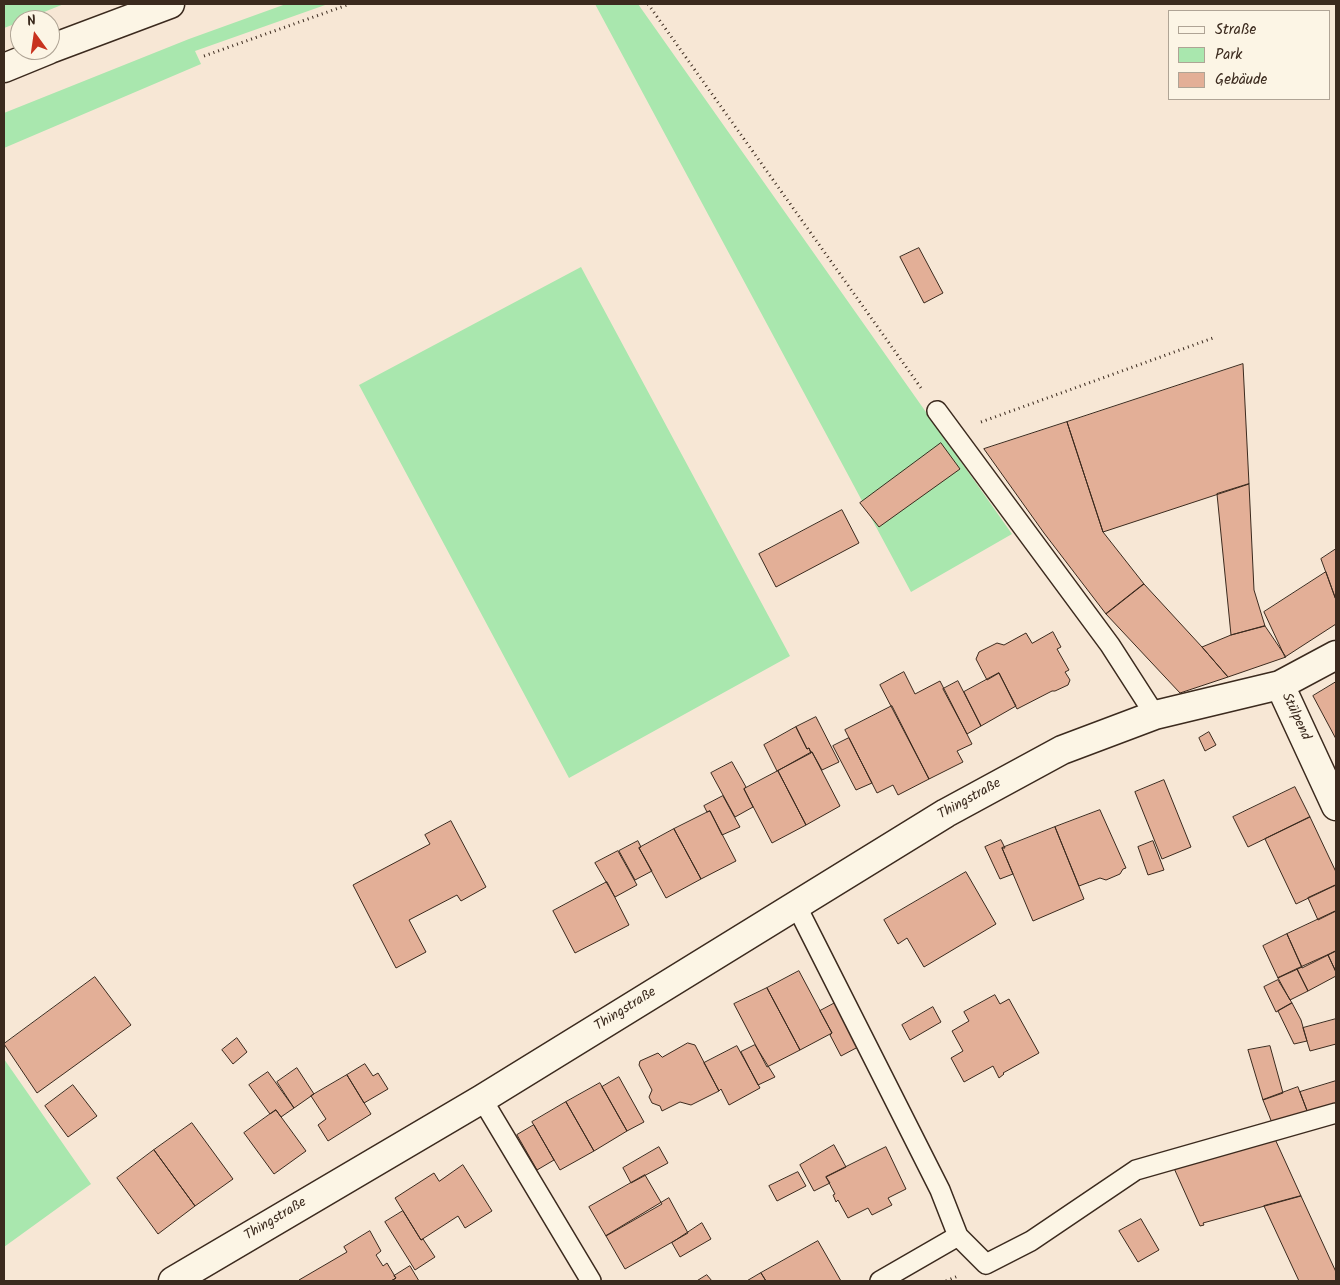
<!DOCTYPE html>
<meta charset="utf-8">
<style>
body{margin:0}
#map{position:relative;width:1340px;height:1285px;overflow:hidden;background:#f7e7d5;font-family:Kalam,sans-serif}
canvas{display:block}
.frame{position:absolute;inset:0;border:5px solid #3b2a1e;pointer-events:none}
.legend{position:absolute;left:1168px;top:10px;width:162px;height:90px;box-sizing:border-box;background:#fcf5e5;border:1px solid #afa495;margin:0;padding:6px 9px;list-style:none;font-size:15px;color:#3b2a1e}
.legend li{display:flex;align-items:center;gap:10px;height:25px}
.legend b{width:25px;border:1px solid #afa495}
.north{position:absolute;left:10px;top:10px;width:50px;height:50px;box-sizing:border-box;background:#fcf5e5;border:1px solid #afa495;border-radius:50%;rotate:346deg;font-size:14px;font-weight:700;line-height:20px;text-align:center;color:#3b2a1e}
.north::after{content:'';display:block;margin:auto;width:18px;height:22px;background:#c8321e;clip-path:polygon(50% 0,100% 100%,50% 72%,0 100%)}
</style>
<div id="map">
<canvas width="1340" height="1285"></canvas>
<div class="frame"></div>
<ul class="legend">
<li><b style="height:6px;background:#fcf5e5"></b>Straße</li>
<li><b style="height:14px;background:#a9e7ae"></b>Park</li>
<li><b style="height:14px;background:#e3af97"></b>Gebäude</li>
</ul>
<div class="north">N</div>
</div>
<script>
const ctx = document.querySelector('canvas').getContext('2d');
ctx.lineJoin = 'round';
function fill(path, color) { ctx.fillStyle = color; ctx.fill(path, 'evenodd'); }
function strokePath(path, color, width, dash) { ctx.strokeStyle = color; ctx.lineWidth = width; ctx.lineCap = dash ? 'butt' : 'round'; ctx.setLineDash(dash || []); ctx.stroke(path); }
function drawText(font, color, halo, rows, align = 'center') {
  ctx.font = font + ' Kalam,sans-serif'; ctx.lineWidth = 5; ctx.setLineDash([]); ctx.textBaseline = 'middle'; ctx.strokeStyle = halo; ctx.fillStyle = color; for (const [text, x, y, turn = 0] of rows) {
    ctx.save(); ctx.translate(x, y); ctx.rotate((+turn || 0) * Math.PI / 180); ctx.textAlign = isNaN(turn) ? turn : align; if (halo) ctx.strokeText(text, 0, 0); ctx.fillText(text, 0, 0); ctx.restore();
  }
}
const green = new Path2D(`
 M 4,4 L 64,4 L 24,20 L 20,20 L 20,22 L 4,28 Z
 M 286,4 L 328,4 L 195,51 L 201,64 L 4,148 L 4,113 L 189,39 Z
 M 595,4 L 638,4 L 1012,534 L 911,592 Z
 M 581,267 L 790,656 L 569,778 L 359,385 Z
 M 4,1059 L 91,1184 L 4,1247 Z`);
const building = new Path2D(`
 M 919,248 L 943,293 L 924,303 L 900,257 Z
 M 1243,364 L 1249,484 L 1103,532 L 1067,422 Z
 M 1067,422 L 1103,532 L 1144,584 L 1106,614 L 1044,533 L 984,449 Z
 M 941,443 L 960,469 L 879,527 L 860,503 Z
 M 1249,484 L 1254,590 L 1265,626 L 1231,635 L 1217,494 Z
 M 842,510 L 859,543 L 776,587 L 759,554 Z
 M 1336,549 L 1336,600 L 1321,559 Z
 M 1326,572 L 1336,600 L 1336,624 L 1285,657 L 1264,612 Z
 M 1144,584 L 1202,647 L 1228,677 L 1180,693 L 1106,614 Z
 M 1265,626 L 1286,657 L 1228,677 L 1202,647 L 1231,635 Z
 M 1053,632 L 1061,647 L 1057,649 L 1069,670 L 1065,672 L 1070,680 L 1068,685 L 1055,691 L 1052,691 L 1017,709 L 999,673 L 987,680 L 976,659 L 979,652 L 997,643 L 1004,645 L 1026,633 L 1032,643 Z
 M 904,672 L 915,694 L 940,681 L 972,744 L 957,751 L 963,762 L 929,779 L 880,685 Z
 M 999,673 L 1016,706 L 981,726 L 964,692 Z
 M 958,681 L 981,726 L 967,734 L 943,689 Z
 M 1336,682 L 1336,739 L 1313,696 Z
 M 892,706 L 929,779 L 898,795 L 893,785 L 877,793 L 845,730 Z
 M 816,717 L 839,762 L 822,770 L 812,752 L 811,753 L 809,748 L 807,749 L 796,727 Z
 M 796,727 L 807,749 L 809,748 L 811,753 L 777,771 L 764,745 Z
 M 1209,732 L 1216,745 L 1205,751 L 1199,738 Z
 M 849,738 L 872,783 L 856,790 L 833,746 Z
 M 812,752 L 840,806 L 806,825 L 778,771 Z
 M 732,762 L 746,787 L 744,789 L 753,807 L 735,817 L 711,773 Z
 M 778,771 L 806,825 L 772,843 L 744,789 Z
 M 1164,780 L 1191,847 L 1162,859 L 1135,792 Z
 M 1295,787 L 1310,817 L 1248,847 L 1233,817 Z
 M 723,796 L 740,827 L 722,835 L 710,811 L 707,812 L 704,806 Z
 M 1100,810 L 1126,868 L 1123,869 L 1120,874 L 1106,880 L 1100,878 L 1079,886 L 1055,827 Z
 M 710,811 L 736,861 L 701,879 L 674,829 Z
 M 1310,817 L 1336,872 L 1336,885 L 1296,904 L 1265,839 Z
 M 451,821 L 486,887 L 461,901 L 457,895 L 409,920 L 426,952 L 396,968 L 353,885 L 430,844 L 425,835 Z
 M 1055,827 L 1084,899 L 1033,921 L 1002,848 Z
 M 674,829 L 701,879 L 666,898 L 639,848 Z
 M 1001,840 L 1005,848 L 1002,848 L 1013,874 L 1000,879 L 985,847 Z
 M 638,841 L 641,847 L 639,848 L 652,871 L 635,880 L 619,851 Z
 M 1153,841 L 1164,870 L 1148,875 L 1138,847 Z
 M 618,851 L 637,885 L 615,897 L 595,863 Z
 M 966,872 L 996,924 L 924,967 L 907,938 L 898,944 L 884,920 Z
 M 607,882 L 629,925 L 575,953 L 553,911 Z
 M 1336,885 L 1336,911 L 1318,920 L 1308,898 Z
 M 1336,911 L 1336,951 L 1302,968 L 1287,934 Z
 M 1287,934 L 1302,967 L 1278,978 L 1263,946 Z
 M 1336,951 L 1336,972 L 1328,955 Z
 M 1328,955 L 1336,972 L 1336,976 L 1308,991 L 1297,969 Z
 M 1297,969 L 1308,991 L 1290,1000 L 1278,978 Z
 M 799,971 L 832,1033 L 800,1050 L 767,988 Z
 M 95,977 L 131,1025 L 37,1093 L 4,1044 Z
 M 1278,980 L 1292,1003 L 1276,1012 L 1264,987 Z
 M 767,988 L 800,1050 L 767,1067 L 734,1004 Z
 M 995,995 L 1000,1004 L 1009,999 L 1039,1053 L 1003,1073 L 1004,1074 L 999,1078 L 993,1066 L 964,1082 L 951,1058 L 963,1051 L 952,1031 L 969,1021 L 964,1012 Z
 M 835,1003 L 858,1047 L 841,1056 L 830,1035 L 832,1033 L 820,1011 Z
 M 1292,1003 L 1301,1020 L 1307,1041 L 1294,1044 L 1278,1011 Z
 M 933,1007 L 941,1022 L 910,1040 L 902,1025 Z
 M 1336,1019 L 1336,1044 L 1310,1051 L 1303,1028 Z
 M 237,1038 L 247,1052 L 233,1064 L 222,1050 Z
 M 688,1043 L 695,1045 L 719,1091 L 691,1105 L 680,1102 L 662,1111 L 660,1106 L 652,1103 L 649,1097 L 652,1090 L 639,1065 L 640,1061 L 658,1053 L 662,1057 Z
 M 755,1045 L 775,1077 L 758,1085 L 741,1052 Z
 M 737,1046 L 760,1088 L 729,1105 L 721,1089 L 719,1091 L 704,1063 Z
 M 1270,1046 L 1283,1093 L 1263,1100 L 1248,1050 Z
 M 365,1064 L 373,1076 L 378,1073 L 388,1089 L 364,1103 L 347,1075 Z
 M 297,1068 L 314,1094 L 294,1108 L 277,1082 Z
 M 268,1072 L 294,1108 L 281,1117 L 276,1110 L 270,1114 L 249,1085 Z
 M 347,1075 L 371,1114 L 328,1141 L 318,1125 L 326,1119 L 311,1096 Z
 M 619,1077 L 644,1122 L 627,1131 L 602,1087 Z
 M 1336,1081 L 1336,1106 L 1309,1116 L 1300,1092 Z
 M 600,1083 L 627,1131 L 594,1151 L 566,1102 Z
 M 73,1085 L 97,1116 L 68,1137 L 45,1106 Z
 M 1298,1087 L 1309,1116 L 1274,1128 L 1263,1100 Z
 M 566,1102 L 594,1151 L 560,1170 L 532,1122 Z
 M 276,1110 L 306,1151 L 274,1174 L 244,1133 Z
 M 192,1123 L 233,1179 L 195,1206 L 154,1150 Z
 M 534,1125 L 554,1160 L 537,1170 L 517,1135 Z
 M 1275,1139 L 1301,1196 L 1203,1223 L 1204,1225 L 1200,1226 L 1173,1166 Z
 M 834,1145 L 846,1167 L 826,1177 L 830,1183 L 814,1191 L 800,1165 Z
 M 659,1147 L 668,1163 L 631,1183 L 623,1168 Z
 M 886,1147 L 906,1189 L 888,1198 L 892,1205 L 872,1215 L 868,1208 L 848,1218 L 838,1200 L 836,1202 L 833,1195 L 835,1194 L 826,1177 Z
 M 154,1150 L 195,1206 L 158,1234 L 117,1178 Z
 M 463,1165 L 492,1211 L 465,1228 L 458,1216 L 421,1240 L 395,1198 L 434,1173 L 439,1181 Z
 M 798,1172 L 806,1186 L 777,1201 L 769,1186 Z
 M 645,1175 L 662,1204 L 606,1236 L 589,1207 Z
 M 1301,1196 L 1336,1272 L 1336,1281 L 1299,1281 L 1264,1206 Z
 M 669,1198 L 688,1233 L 625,1269 L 606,1236 Z
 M 403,1211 L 421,1240 L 423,1239 L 435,1257 L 415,1270 L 385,1222 Z
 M 1141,1219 L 1159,1250 L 1138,1262 L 1119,1231 Z
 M 702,1223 L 711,1239 L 680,1257 L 672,1243 Z
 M 370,1231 L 381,1251 L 376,1255 L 383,1266 L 387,1263 L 396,1278 L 391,1281 L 300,1281 L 299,1280 L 347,1252 L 344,1247 Z
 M 818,1241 L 841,1281 L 766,1281 L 761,1273 Z
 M 410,1266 L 419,1281 L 391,1281 L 396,1278 L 394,1276 Z
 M 761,1273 L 766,1281 L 747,1281 Z
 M 707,1275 L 712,1281 L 697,1281 Z`);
const path = new Path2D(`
 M 648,4 L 921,388
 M 204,56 L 350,4
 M 981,422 L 1213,338
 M 946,1281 L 958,1276`);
const service = new Path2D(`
 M 937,411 L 1110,645 L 1155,715
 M 796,905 L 940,1190 L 958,1236
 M 482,1099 L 591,1281
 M 880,1281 L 958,1236 L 986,1264 L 1031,1241 L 1136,1170 L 1336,1113`);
const minor = new Path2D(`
 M 1280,685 L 1336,806
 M 173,1281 L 482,1099 L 946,813 L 1062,750 L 1155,715 L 1280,685 L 1336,655`);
const secondary = new Path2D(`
 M 50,49 L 170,4
 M 4,68 L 48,50`);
const streetNames = [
 ["Stülpend",1295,717,65],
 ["Thingstraße",970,800,-29],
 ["Thingstraße",626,1010,-32],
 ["Thingstraße",276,1220,-31]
];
fill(green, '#a9e7ae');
fill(building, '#e3af97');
strokePath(building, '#3b2a1e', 1);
strokePath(service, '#3b2a1e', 22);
strokePath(minor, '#3b2a1e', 31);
strokePath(secondary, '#3b2a1e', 31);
strokePath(path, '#3b2a1e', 3, [1, 4]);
strokePath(service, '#fcf5e5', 19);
strokePath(minor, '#fcf5e5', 28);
strokePath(secondary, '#fcf5e5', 28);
drawText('14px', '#3b2a1e', '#fcf5e5', streetNames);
</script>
